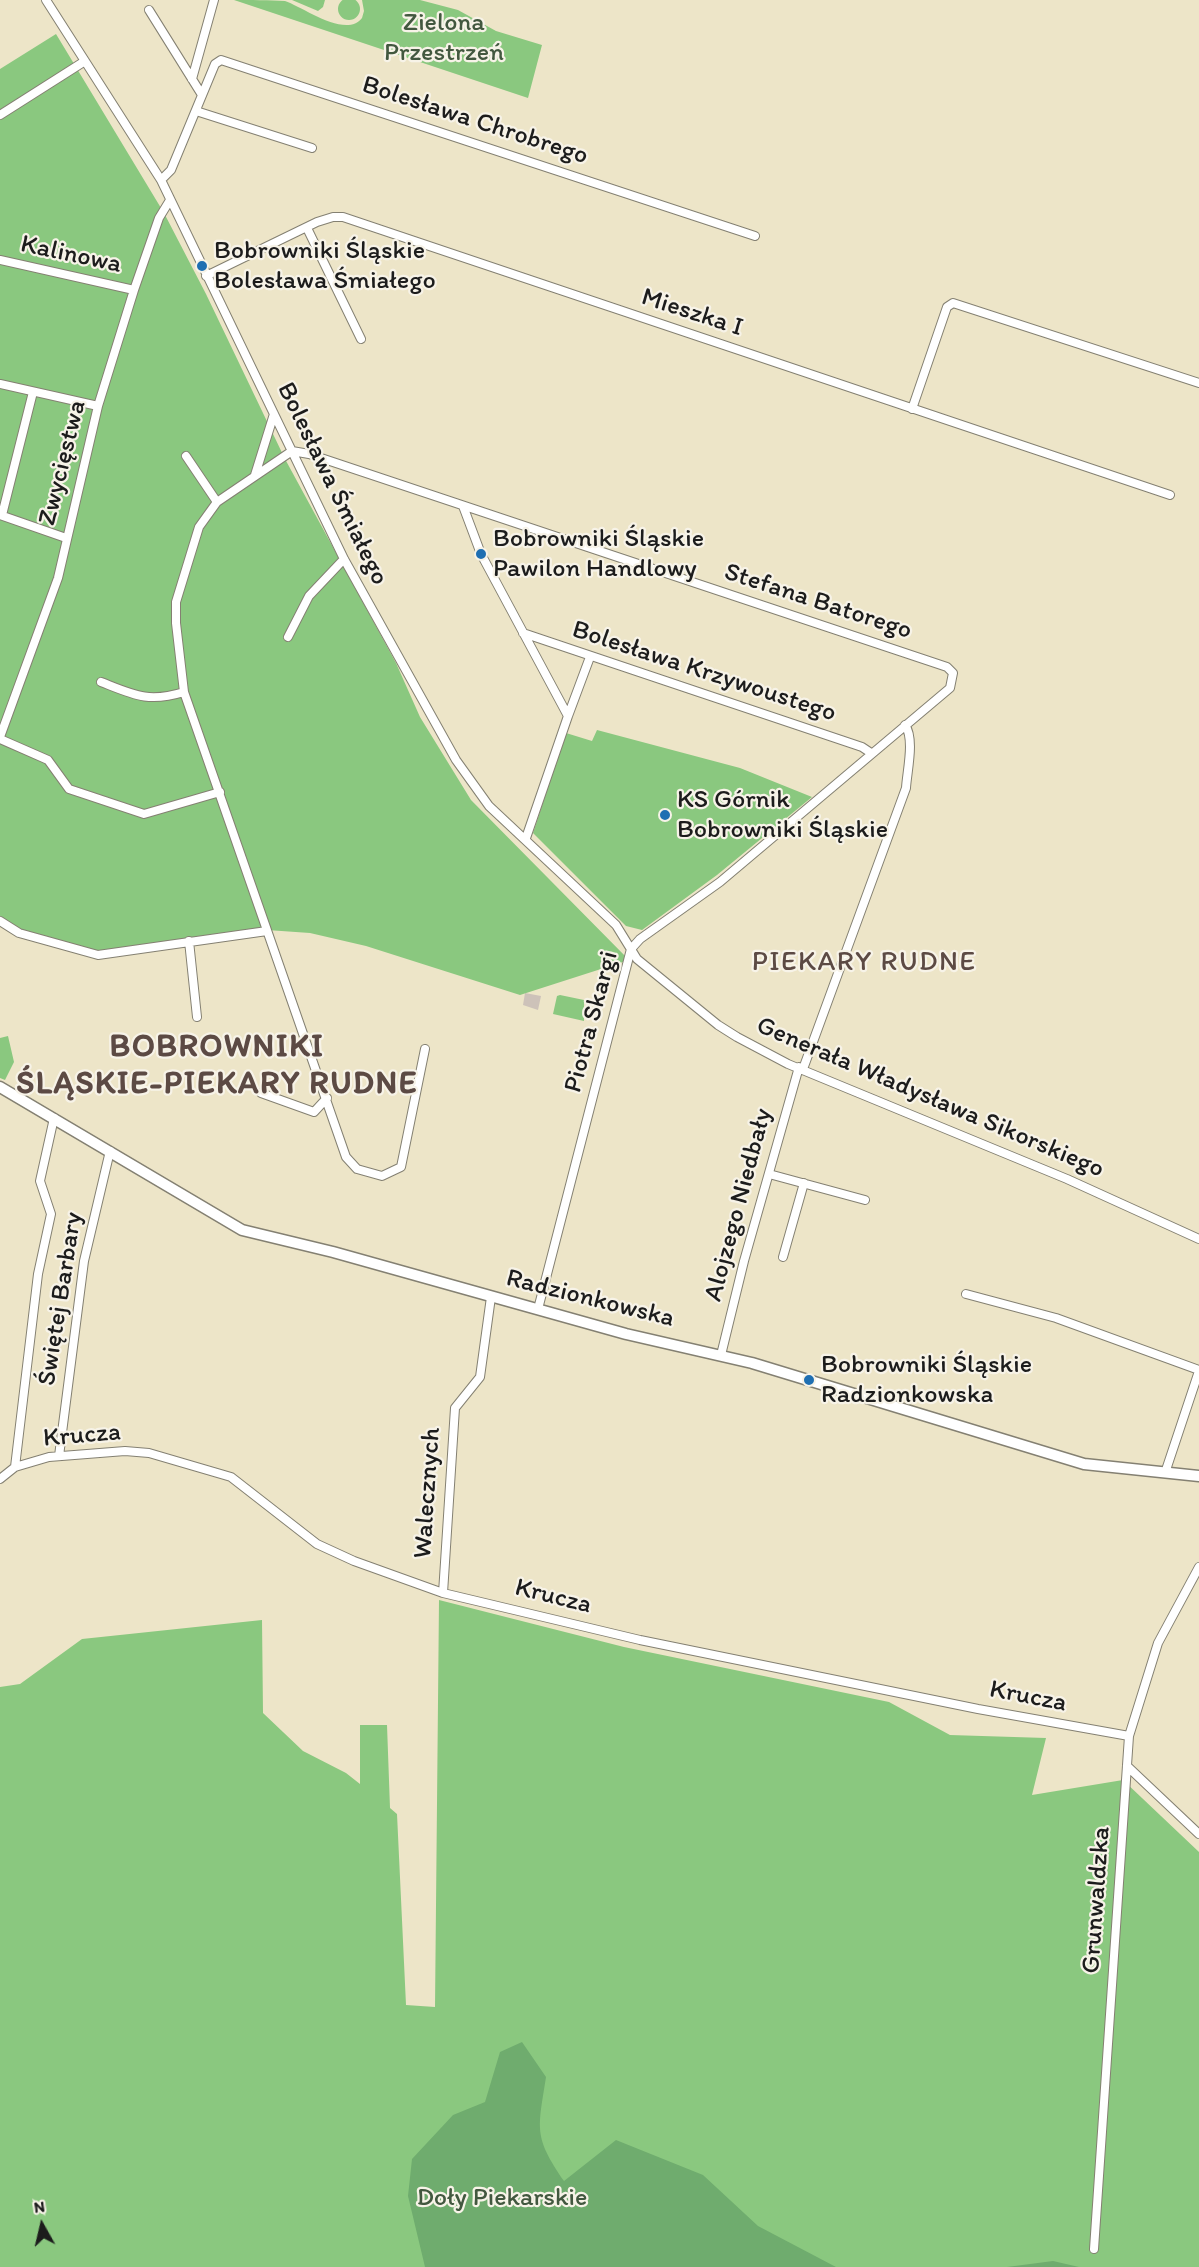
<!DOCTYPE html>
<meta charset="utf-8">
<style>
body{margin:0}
#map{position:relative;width:1199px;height:2267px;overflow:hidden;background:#ede5c8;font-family:Itim,sans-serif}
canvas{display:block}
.north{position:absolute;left:12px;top:2195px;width:60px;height:60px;-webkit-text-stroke:4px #f7f3e8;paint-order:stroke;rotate:352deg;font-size:16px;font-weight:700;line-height:24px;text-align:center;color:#1c1c1c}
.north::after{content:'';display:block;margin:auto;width:21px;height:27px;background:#1c1c1c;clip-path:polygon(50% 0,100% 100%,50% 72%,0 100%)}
</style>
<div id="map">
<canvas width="1199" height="2267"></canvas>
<div class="north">N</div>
</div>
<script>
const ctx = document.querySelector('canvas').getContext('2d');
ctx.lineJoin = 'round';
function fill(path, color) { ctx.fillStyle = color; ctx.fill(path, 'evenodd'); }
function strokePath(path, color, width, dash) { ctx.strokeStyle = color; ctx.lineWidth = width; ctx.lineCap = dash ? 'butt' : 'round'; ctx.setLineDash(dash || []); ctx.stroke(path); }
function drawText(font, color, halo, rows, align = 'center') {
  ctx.font = font + ' Itim,sans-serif'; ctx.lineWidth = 4.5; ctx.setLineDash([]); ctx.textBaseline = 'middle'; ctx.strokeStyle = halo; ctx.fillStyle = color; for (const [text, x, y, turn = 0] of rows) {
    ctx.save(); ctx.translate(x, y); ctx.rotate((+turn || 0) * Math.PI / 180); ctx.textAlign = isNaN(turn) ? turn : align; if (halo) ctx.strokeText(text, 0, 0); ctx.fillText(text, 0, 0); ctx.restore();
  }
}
const industrial = new Path2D(`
 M 525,993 L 541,996 L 538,1010 L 523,1005 Z`);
const green = new Path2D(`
 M338 9a11 11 0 1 1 22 0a11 11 0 1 1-22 0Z
 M 234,0 C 249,0 271,0 285,1 C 303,7 346,39 362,18 L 364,11 L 362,0 L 420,0 L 458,10 L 496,31 L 542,45 L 528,98 Z
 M 292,0 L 325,0 L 323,7 L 318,11 Z
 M 56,34 L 164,213 L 206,294 L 285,459 L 396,663 L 420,717 L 471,800 L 629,960 L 520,995 L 366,946 L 310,933 L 267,930 L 99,951 L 48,942 L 0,922 L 0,69 Z
 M 597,730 L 740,768 L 812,797 L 717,875 L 642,930 L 626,926 L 533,833 L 566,733 L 592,741 Z
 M 560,995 L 584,1000 L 584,1021 L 553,1014 L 557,996 Z
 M 8,1036 L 14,1062 L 5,1080 L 0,1078 L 0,1038 Z
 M 439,1600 L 624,1647 L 889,1702 L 950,1735 L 1046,1738 L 1032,1795 L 1123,1780 L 1199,1852 L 1199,2267 L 0,2267 L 0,1687 L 20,1684 L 82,1639 L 262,1620 L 263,1713 L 303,1751 L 346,1773 L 360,1784 L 360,1725 L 387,1725 L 390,1808 L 397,1814 L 406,2005 L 435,2007 Z`);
const forest = new Path2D(`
 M 522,2042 L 546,2077 C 538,2129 533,2136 564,2181 L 616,2140 L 703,2175 L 758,2226 L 836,2267 L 425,2267 L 408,2196 L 412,2159 L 453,2115 L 485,2102 L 500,2052 Z
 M 1053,2261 L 1079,2267 L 1007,2267 Z`);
const minor = new Path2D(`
 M 46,0 L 161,180 L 344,559 L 456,760 L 489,806 L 616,925 L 637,959 L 718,1025 L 737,1037 L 788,1064 L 1067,1179 L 1199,1239
 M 149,10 L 202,95
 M 192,79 L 214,0
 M 196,111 L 312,148
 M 0,115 L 85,61
 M 161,180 L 171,170 L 215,64 L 221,60 L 755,236
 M 307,228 L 361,339
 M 0,260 L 134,290
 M 206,276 L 317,222 L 333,217 L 343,217 L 1170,495
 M 0,384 L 98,406
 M 912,409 L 947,307 L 953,303 L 1199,383
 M 292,451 L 309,454 L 947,667 L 953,673 L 950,688 L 720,882 L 640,939 L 631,949 L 538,1309
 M 292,451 L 217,502 L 199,527 L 176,602 L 176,623 L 184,692 L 346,1157 L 357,1169 L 382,1176 L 401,1167 L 425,1049
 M 186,456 L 217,502
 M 255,475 L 274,414
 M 463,506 L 481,554 L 568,716 L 526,838
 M 0,515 L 66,538
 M 2,515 L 33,392
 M 523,633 L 862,747 L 871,753
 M 288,637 L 309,596 L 344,559
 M 101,682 C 134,695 148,703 184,692
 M 568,716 L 590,657
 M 0,737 L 58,578 L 98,406 L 134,290 L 159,218 L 170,200
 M 0,739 L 48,760 L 69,789 L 144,814 L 220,792
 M 0,921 L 19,933 L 98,955 L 267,931
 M 189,941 L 197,1017
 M 803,1069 L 906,788 C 907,771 915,739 905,725
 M 261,1093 L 314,1112 L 327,1098
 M 769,1174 L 865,1200
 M 783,1257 L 804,1183
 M 966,1294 L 1056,1318 L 1199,1370
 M 721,1355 L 744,1261 L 799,1067
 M 59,1456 L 84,1261 L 110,1151
 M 15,1467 L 38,1274 L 51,1214 L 40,1181 L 54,1118
 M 1165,1473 L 1199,1371
 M 0,1479 L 15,1467 L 49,1457 L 125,1451 L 149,1453 L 231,1477 L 317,1544 L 354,1561 L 443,1593 L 640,1640 L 978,1709 L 1129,1736
 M 443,1593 L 455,1408 L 480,1377 L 491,1297
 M 1127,1766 L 1199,1834
 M 1094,2249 L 1129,1736 L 1158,1643 L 1199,1567`);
const tertiary = new Path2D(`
 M 0,1087 L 242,1230 L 333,1252 L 626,1334 L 752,1363 L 1084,1464 L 1199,1476`);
const markers = [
 [202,266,6,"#1f6fb2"],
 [481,554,6,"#1f6fb2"],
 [665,815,6,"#1f6fb2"],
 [809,1380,6,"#1f6fb2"]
];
const parkNames = [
 ["Zielona",444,23],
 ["Przestrzeń",444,53],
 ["Doły Piekarskie",502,2198]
];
const streetNames = [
 ["Bolesława Chrobrego",475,121,18],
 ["Kalinowa",71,255,12],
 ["Mieszka I",692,313,18],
 ["Zwycięstwa",63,463,-76],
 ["Bolesława Śmiałego",332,484,64],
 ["Stefana Batorego",818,602,18],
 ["Bolesława Krzywoustego",704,672,18],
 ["Piotra Skargi",592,1022,-75],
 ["Generała Władysława Sikorskiego",930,1098,23],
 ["Alojzego Niedbały",739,1205,-75],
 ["Świętej Barbary",61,1299,-81],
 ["Radzionkowska",590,1299,14],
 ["Krucza",82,1436,-5],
 ["Walecznych",428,1493,-86],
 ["Krucza",553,1597,14],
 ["Krucza",1028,1697,11],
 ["Grunwaldzka",1097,1900,-86]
];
const poiNames = [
 ["Bobrowniki Śląskie",214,251],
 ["Bolesława Śmiałego",214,281],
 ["Bobrowniki Śląskie",493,539],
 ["Pawilon Handlowy",493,569],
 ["KS Górnik",677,800],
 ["Bobrowniki Śląskie",677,830],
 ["Bobrowniki Śląskie",821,1365],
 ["Radzionkowska",821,1395]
];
const quarterNames = [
 ["PIEKARY RUDNE",864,963]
];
const districtNames = [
 ["BOBROWNIKI",217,1048],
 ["ŚLĄSKIE-PIEKARY RUDNE",217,1085]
];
fill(industrial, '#cdc2b9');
fill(green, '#8ac87f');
fill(forest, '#6fac6e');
strokePath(minor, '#848072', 10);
strokePath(tertiary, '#848072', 13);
strokePath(minor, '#fff', 8);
strokePath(tertiary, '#fff', 10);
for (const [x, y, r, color] of markers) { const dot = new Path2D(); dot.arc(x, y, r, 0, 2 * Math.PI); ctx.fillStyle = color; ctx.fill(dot); strokePath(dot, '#f7f3e8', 2); }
drawText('26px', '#42583f', '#f7f3e8', parkNames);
drawText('26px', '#1c1c1c', '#f7f3e8', streetNames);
drawText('26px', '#1c1c1c', '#f7f3e8', poiNames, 'left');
ctx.letterSpacing = '1.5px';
drawText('28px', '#5c4a44', '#f7f3e8', quarterNames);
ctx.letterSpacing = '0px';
ctx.letterSpacing = '1.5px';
drawText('bold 32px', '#5c4a44', '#f7f3e8', districtNames);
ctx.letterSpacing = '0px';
</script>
